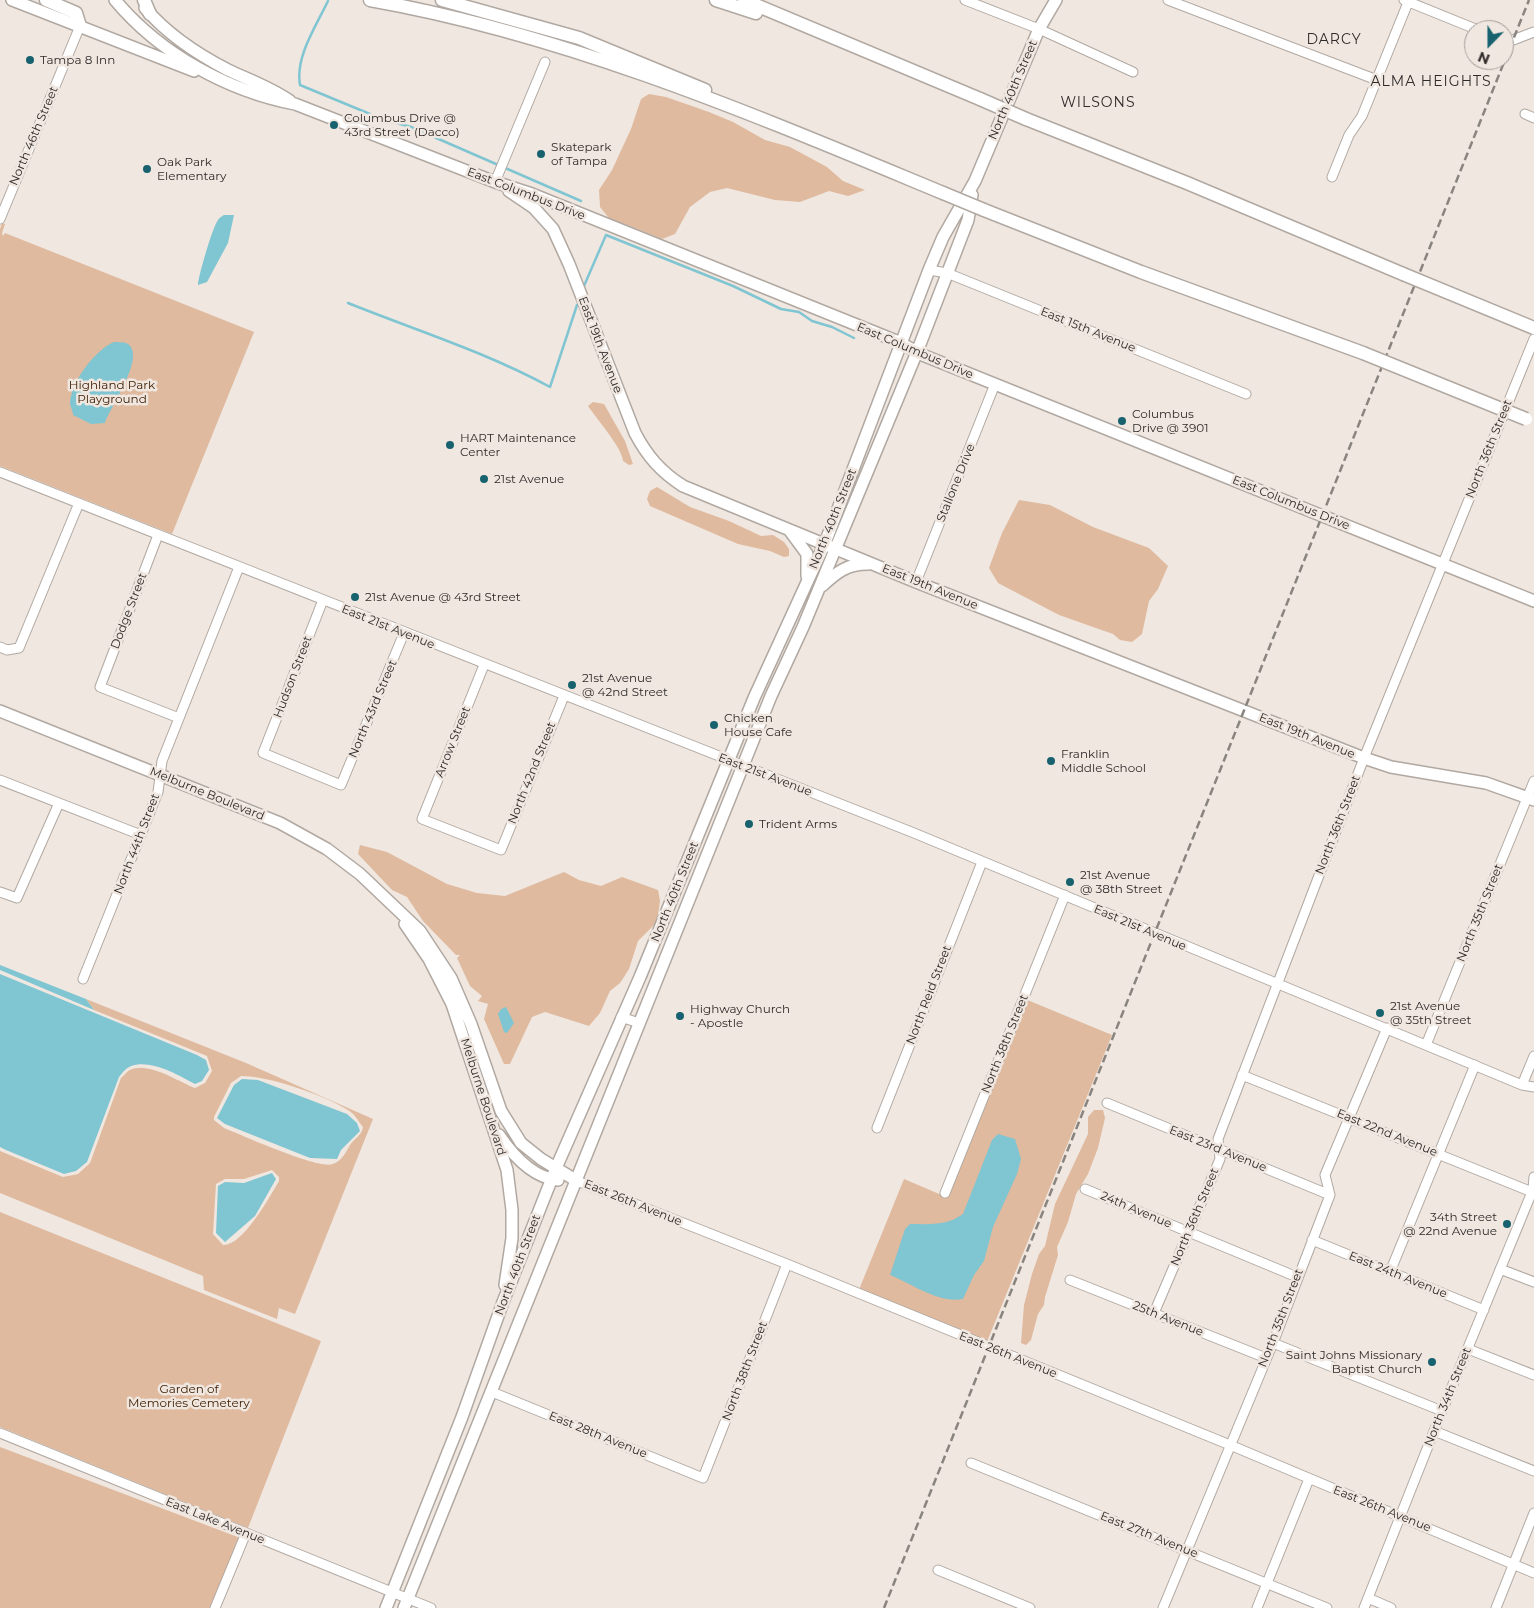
<!DOCTYPE html>
<style>
body{margin:0}
#map{position:relative;width:1534px;height:1608px;overflow:hidden;background:#f0e7e0;font-family:Montserrat,sans-serif}
canvas{display:block}
.north{position:absolute;left:1464px;top:20px;width:50px;height:50px;box-sizing:border-box;background:#f0e7e0;border:1px solid #a39c97;border-radius:50%;rotate:202deg;font-size:14px;font-weight:700;line-height:20px;text-align:center;color:#2f2b29}
.north::after{content:'';display:block;margin:auto;width:18px;height:22px;background:#17626e;clip-path:polygon(50% 0,100% 100%,50% 72%,0 100%)}
</style>
<div id="map">
<canvas width="1534" height="1608"></canvas>
<div class="north">N</div>
</div>
<script>
const ctx = document.querySelector('canvas').getContext('2d');
ctx.lineJoin = 'round';
function fill(path, color) { ctx.fillStyle = color; ctx.fill(path, 'evenodd'); }
function strokePath(path, color, width, dash) { ctx.strokeStyle = color; ctx.lineWidth = width; ctx.lineCap = dash ? 'butt' : 'round'; ctx.setLineDash(dash || []); ctx.stroke(path); }
function drawText(font, color, halo, rows, align = 'center') {
  ctx.font = font + ' Montserrat,sans-serif'; ctx.lineWidth = 5; ctx.setLineDash([]); ctx.textBaseline = 'middle'; ctx.strokeStyle = halo; ctx.fillStyle = color; for (const [text, x, y, turn = 0] of rows) {
    ctx.save(); ctx.translate(x, y); ctx.rotate((+turn || 0) * Math.PI / 180); ctx.textAlign = isNaN(turn) ? turn : align; if (halo) ctx.strokeText(text, 0, 0); ctx.fillText(text, 0, 0); ctx.restore();
  }
}
const green = new Path2D(`
 M 649,94 L 666,97 L 709,112 L 733,122 L 765,140 L 790,147 L 827,167 L 843,181 L 865,190 L 848,196 L 829,191 L 800,202 L 775,200 L 727,188 L 710,192 L 690,207 L 675,234 L 662,239 L 627,225 L 612,222 L 600,207 L 599,190 L 612,170 L 631,129 L 641,99 Z
 M 2,223 L 5,224 L 2,233 L 3,236 L 5,233 L 254,332 L 172,534 L 0,466 L 0,229 Z
 M 593,402 L 604,404 L 625,441 L 633,464 L 629,465 L 623,461 C 623,449 596,418 588,406 Z
 M 657,487 L 690,507 L 729,521 L 761,536 L 773,535 L 784,542 L 789,549 L 789,556 L 784,557 L 770,551 L 738,544 L 650,506 L 647,499 L 650,491 Z
 M 1019,500 L 1050,505 L 1093,527 L 1149,548 L 1168,566 L 1158,589 L 1149,601 L 1142,634 L 1132,642 L 1120,640 L 1113,634 L 1059,615 L 998,583 L 989,568 L 1002,533 Z
 M 360,845 L 387,852 L 447,884 L 477,893 L 505,896 L 564,872 L 579,880 L 601,886 L 622,877 L 658,890 L 660,901 L 657,922 L 638,941 L 629,969 L 620,983 L 610,991 L 600,1013 L 589,1026 L 545,1012 L 532,1017 L 510,1064 L 504,1064 L 484,1019 L 488,1004 L 478,1001 L 482,996 L 470,986 L 457,958 L 460,955 L 456,955 L 423,921 L 407,897 L 392,890 L 358,854 Z
 M 86,999 L 246,1063 L 373,1119 L 295,1314 L 279,1308 L 277,1319 L 204,1290 L 203,1276 L 0,1193 L 0,1151 L 63,1177 L 78,1174 L 90,1163 L 121,1078 C 124,1076 127,1071 130,1070 C 148,1061 179,1082 195,1088 L 205,1083 L 212,1071 L 207,1056 L 94,1010 ZM 241,1076 C 269,1076 324,1095 348,1110 C 355,1114 358,1121 363,1127 C 362,1135 355,1138 350,1145 C 346,1152 342,1161 333,1164 C 319,1170 242,1135 224,1128 L 214,1120 L 214,1117 L 231,1083 ZM 272,1170 L 279,1177 L 279,1181 C 270,1196 243,1246 223,1245 L 213,1234 L 216,1184 L 225,1179 L 244,1179 Z
 M 1025,999 L 1112,1035 L 984,1349 L 856,1297 L 904,1179 L 944,1196 Z
 M 1094,1110 L 1103,1110 L 1105,1118 L 1098,1148 L 1088,1174 L 1076,1194 L 1068,1222 L 1057,1247 L 1058,1255 L 1045,1297 L 1044,1305 L 1038,1314 L 1031,1340 L 1026,1345 L 1021,1343 L 1024,1305 L 1032,1274 L 1039,1254 L 1045,1246 L 1055,1204 L 1088,1134 L 1088,1117 Z
 M 0,1212 L 321,1341 L 248,1528 L 0,1427 Z
 M 0,1447 L 243,1539 L 215,1608 L 0,1608 Z`);
const water = new Path2D(`
 M 224,215 L 234,215 L 228,243 L 207,282 L 198,285 C 198,277 213,226 218,220 C 219,218 222,216 224,215 Z
 M 114,342 C 117,342 123,342 126,343 C 149,353 109,409 105,423 L 91,424 L 73,415 C 73,411 70,406 70,403 C 71,382 95,350 114,342 Z
 M 0,965 L 86,999 L 94,1010 L 0,970 Z
 M 0,974 L 197,1055 L 206,1060 L 209,1070 L 202,1081 L 195,1084 C 178,1075 151,1059 131,1066 C 126,1068 122,1073 119,1077 L 87,1162 L 76,1171 L 64,1174 L 6,1150 L 0,1147 Z
 M 506,1007 L 514,1023 L 507,1033 L 504,1032 L 498,1014 L 501,1009 Z
 M 242,1079 L 258,1080 L 347,1114 L 357,1123 L 360,1131 L 341,1150 L 337,1159 L 310,1158 L 225,1124 L 217,1118 L 234,1085 Z
 M 998,1134 L 1015,1139 L 1021,1159 L 1017,1174 L 993,1227 L 984,1261 L 974,1275 L 963,1299 C 940,1304 912,1284 890,1275 L 905,1229 L 910,1224 C 930,1224 946,1226 963,1214 L 992,1140 Z
 M 272,1173 L 276,1179 L 255,1216 L 225,1242 L 216,1233 L 218,1186 L 225,1182 L 244,1183 Z`);
const stream = new Path2D(`
 M 328,1 C 316,26 295,57 300,85 L 370,114
 M 381,119 L 411,127 L 581,201
 M 584,286 L 606,235 L 733,286 L 781,309 L 799,312 L 812,321 L 832,327 L 854,338
 M 348,303 C 415,330 486,352 550,387 L 577,305`);
const minor = new Path2D(`
 M 965,0 L 1039,29 L 1133,72
 M 1168,0 L 1377,80
 M 1404,0 L 1478,30
 M 1504,40 L 1513,40 L 1534,32
 M 1525,114 L 1534,118
 M 1332,177 L 1349,135 L 1362,116 L 1409,0
 M 495,182 L 545,62
 M 0,219 L 80,26
 M 929,270 L 947,273 L 1246,394
 M 0,472 L 914,833 L 1522,1085 L 1534,1087
 M 158,535 L 100,687 L 179,718
 M 916,582 L 995,384
 M 323,600 L 263,753 L 341,785 L 404,633
 M 0,647 L 7,650 L 19,648 L 79,503
 M 484,665 L 422,819 L 501,850 L 564,696
 M 0,780 L 141,835
 M 0,892 L 17,898 L 59,803
 M 83,979 L 158,792 L 162,761 L 239,567
 M 621,1017 L 639,1023
 M 1426,1045 L 1534,781
 M 1242,1075 L 1532,1192
 M 1522,1085 L 1534,1056
 M 1107,1103 L 1330,1195
 M 877,1128 L 982,862
 M 577,1181 L 787,1264 L 1230,1445 L 1534,1573
 M 1533,1188 L 1534,1177
 M 1085,1189 L 1297,1277
 M 945,1193 L 1065,895
 M 1312,1240 L 1484,1310
 M 1500,1269 L 1534,1282
 M 1390,1272 L 1475,1065
 M 1070,1280 L 1266,1358
 M 1154,1313 L 1220,1159 L 1218,1139 L 1364,758 L 1534,339
 M 1273,1343 L 1442,1411
 M 1468,1349 L 1534,1375
 M 492,1392 L 703,1478 L 787,1264
 M 1434,1431 L 1534,1471
 M 0,1433 L 431,1608
 M 971,1463 L 1327,1608
 M 938,1570 L 1030,1608
 M 1368,1598 L 1391,1608
 M 215,1608 L 246,1533
 M 1163,1608 L 1273,1343 L 1330,1195 L 1325,1175 L 1387,1028
 M 1257,1608 L 1309,1479
 M 1364,1608 L 1442,1411 L 1534,1187
 M 1496,1608 L 1534,1513`);
const major = new Path2D(`
 M 12,0 L 194,71
 M 115,0 C 160,54 228,91 295,104 L 495,182 L 532,194 L 894,340 L 925,356 L 1534,601
 M 145,8 C 167,34 197,54 228,70 C 249,80 270,87 290,101
 M 509,191 L 534,208 L 553,229 L 569,264 L 635,433 C 647,456 661,472 683,486 L 916,582 L 1364,758 L 1391,767 L 1486,783 L 1534,800
 M 790,531 L 807,554 L 807,576
 M 822,586 C 837,572 847,564 868,564
 M 0,711 L 280,823 L 327,849 L 360,874 L 420,931 L 451,978 L 471,1024 L 501,1111 L 521,1143 L 541,1159 L 577,1181
 M 405,924 L 429,959 L 452,1004 L 507,1170 L 512,1210 L 512,1238 L 505,1285
 M 499,1135 C 512,1154 533,1178 558,1180
 M 386,1608 L 462,1417 L 503,1302 L 556,1168 L 640,977 L 754,698 L 825,543 L 929,270 L 943,237 L 975,181 L 1039,29 L 1056,0
 M 404,1608 L 771,696 L 803,627 L 917,352 L 968,220 L 972,195`);
const highway = new Path2D(`
 M 46,0 L 76,13 L 80,26
 M 144,0 L 150,14
 M 370,0 C 569,35 757,116 943,193
 M 442,0 L 579,38 L 705,90
 M 716,0 L 756,13
 M 744,0 L 980,99
 M 1026,119 L 1187,183 L 1403,274
 M 984,210 L 1141,272 L 1363,353`);
const rail = new Path2D(`
 M 884,1608 L 1529,0`);
const highwayBridge = new Path2D(`
 M 980,99 L 1026,119
 M 943,193 L 984,210
 M 1403,274 L 1534,328
 M 1363,353 L 1526,419`);
const markers = [
 [30,60,5,"#17626e"],
 [334,125,5,"#17626e"],
 [541,154,5,"#17626e"],
 [147,169,5,"#17626e"],
 [1122,421,5,"#17626e"],
 [450,445,5,"#17626e"],
 [484,479,5,"#17626e"],
 [355,597,5,"#17626e"],
 [572,685,5,"#17626e"],
 [714,725,5,"#17626e"],
 [1051,761,5,"#17626e"],
 [749,824,5,"#17626e"],
 [1070,882,5,"#17626e"],
 [1380,1013,5,"#17626e"],
 [680,1016,5,"#17626e"],
 [1507,1224,5,"#17626e"],
 [1432,1362,5,"#17626e"]
];
const poiNames = [
 ["Tampa 8 Inn",40,60],
 ["Columbus Drive @",344,118],
 ["43rd Street (Dacco)",344,132],
 ["Skatepark",551,147],
 ["of Tampa",551,161],
 ["Oak Park",157,162],
 ["Elementary",157,176],
 ["Columbus",1132,414],
 ["Drive @ 3901",1132,428],
 ["HART Maintenance",460,438],
 ["Center",460,452],
 ["21st Avenue",494,479],
 ["21st Avenue @ 43rd Street",365,597],
 ["21st Avenue",582,678],
 ["@ 42nd Street",582,692],
 ["Chicken",724,718],
 ["House Cafe",724,732],
 ["Franklin",1061,754],
 ["Middle School",1061,768],
 ["Trident Arms",759,824],
 ["21st Avenue",1080,875],
 ["@ 38th Street",1080,889],
 ["21st Avenue",1390,1006],
 ["@ 35th Street",1390,1020],
 ["Highway Church",690,1009],
 ["- Apostle",690,1023],
 ["34th Street",1497,1217,"right"],
 ["@ 22nd Avenue",1497,1231,"right"],
 ["Saint Johns Missionary",1422,1355,"right"],
 ["Baptist Church",1422,1369,"right"]
];
const streetNames = [
 ["North 40th Street",1013,90,-67],
 ["North 46th Street",34,136,-67],
 ["East Columbus Drive",526,194,21],
 ["East 15th Avenue",1088,330,22],
 ["East 19th Avenue",600,345,69],
 ["East Columbus Drive",915,351,23],
 ["North 36th Street",1489,449,-68],
 ["Stallone Drive",956,483,-68],
 ["East Columbus Drive",1291,503,22],
 ["North 40th Street",833,519,-68],
 ["East 19th Avenue",930,587,22],
 ["Dodge Street",129,611,-69],
 ["East 21st Avenue",388,627,22],
 ["Hudson Street",293,677,-69],
 ["North 43rd Street",373,709,-67],
 ["East 19th Avenue",1307,736,22],
 ["Arrow Street",453,742,-68],
 ["North 42nd Street",532,773,-68],
 ["East 21st Avenue",765,775,21],
 ["Melburne Boulevard",207,794,22],
 ["North 36th Street",1338,825,-69],
 ["North 44th Street",137,844,-69],
 ["North 40th Street",675,892,-68],
 ["North 35th Street",1480,913,-68],
 ["East 21st Avenue",1140,928,23],
 ["North Reid Street",929,995,-69],
 ["North 38th Street",1005,1044,-68],
 ["Melburne Boulevard",483,1097,72],
 ["East 22nd Avenue",1387,1133,22],
 ["East 23rd Avenue",1218,1149,22],
 ["East 26th Avenue",633,1203,22],
 ["24th Avenue",1136,1210,23],
 ["North 36th Street",1195,1217,-67],
 ["North 40th Street",518,1265,-69],
 ["East 24th Avenue",1398,1275,22],
 ["North 35th Street",1281,1318,-69],
 ["25th Avenue",1168,1319,22],
 ["East 26th Avenue",1008,1355,22],
 ["North 38th Street",745,1371,-69],
 ["North 34th Street",1448,1397,-68],
 ["East 28th Avenue",598,1435,22],
 ["East 26th Avenue",1382,1509,22],
 ["East Lake Avenue",215,1521,22],
 ["East 27th Avenue",1149,1535,22]
];
const parkNames = [
 ["Highland Park",112,385],
 ["Playground",112,399],
 ["Garden of",189,1389],
 ["Memories Cemetery",189,1403]
];
const neighbourhoodNames = [
 ["DARCY",1334,40],
 ["ALMA HEIGHTS",1431,82],
 ["WILSONS",1098,103]
];
fill(green, '#dfba9f');
fill(water, '#80c5d2');
strokePath(stream, '#80c5d2', 2.5);
strokePath(minor, '#b0a8a1', 11);
strokePath(major, '#b0a8a1', 14);
strokePath(highway, '#b0a8a1', 15);
strokePath(minor, '#fff', 9);
strokePath(major, '#fff', 11);
strokePath(highway, '#fff', 12);
strokePath(rail, '#8a847f', 2.5, [8, 4]);
strokePath(highwayBridge, '#b0a8a1', 15, []);
strokePath(highwayBridge, '#fff', 12);
for (const [x, y, r, color] of markers) { const dot = new Path2D(); dot.arc(x, y, r, 0, 2 * Math.PI); ctx.fillStyle = color; ctx.fill(dot); strokePath(dot, '#f0e7e0', 2); }
drawText('12px', '#2f2b29', '#f0e7e0', poiNames, 'left');
drawText('12px', '#2f2b29', '#f0e7e0', streetNames);
drawText('12px', '#402105', '#f0e7e0', parkNames);
ctx.letterSpacing = '1px';
drawText('14px', '#2f2b29', '#f0e7e0', neighbourhoodNames);
ctx.letterSpacing = '0px';
</script>
